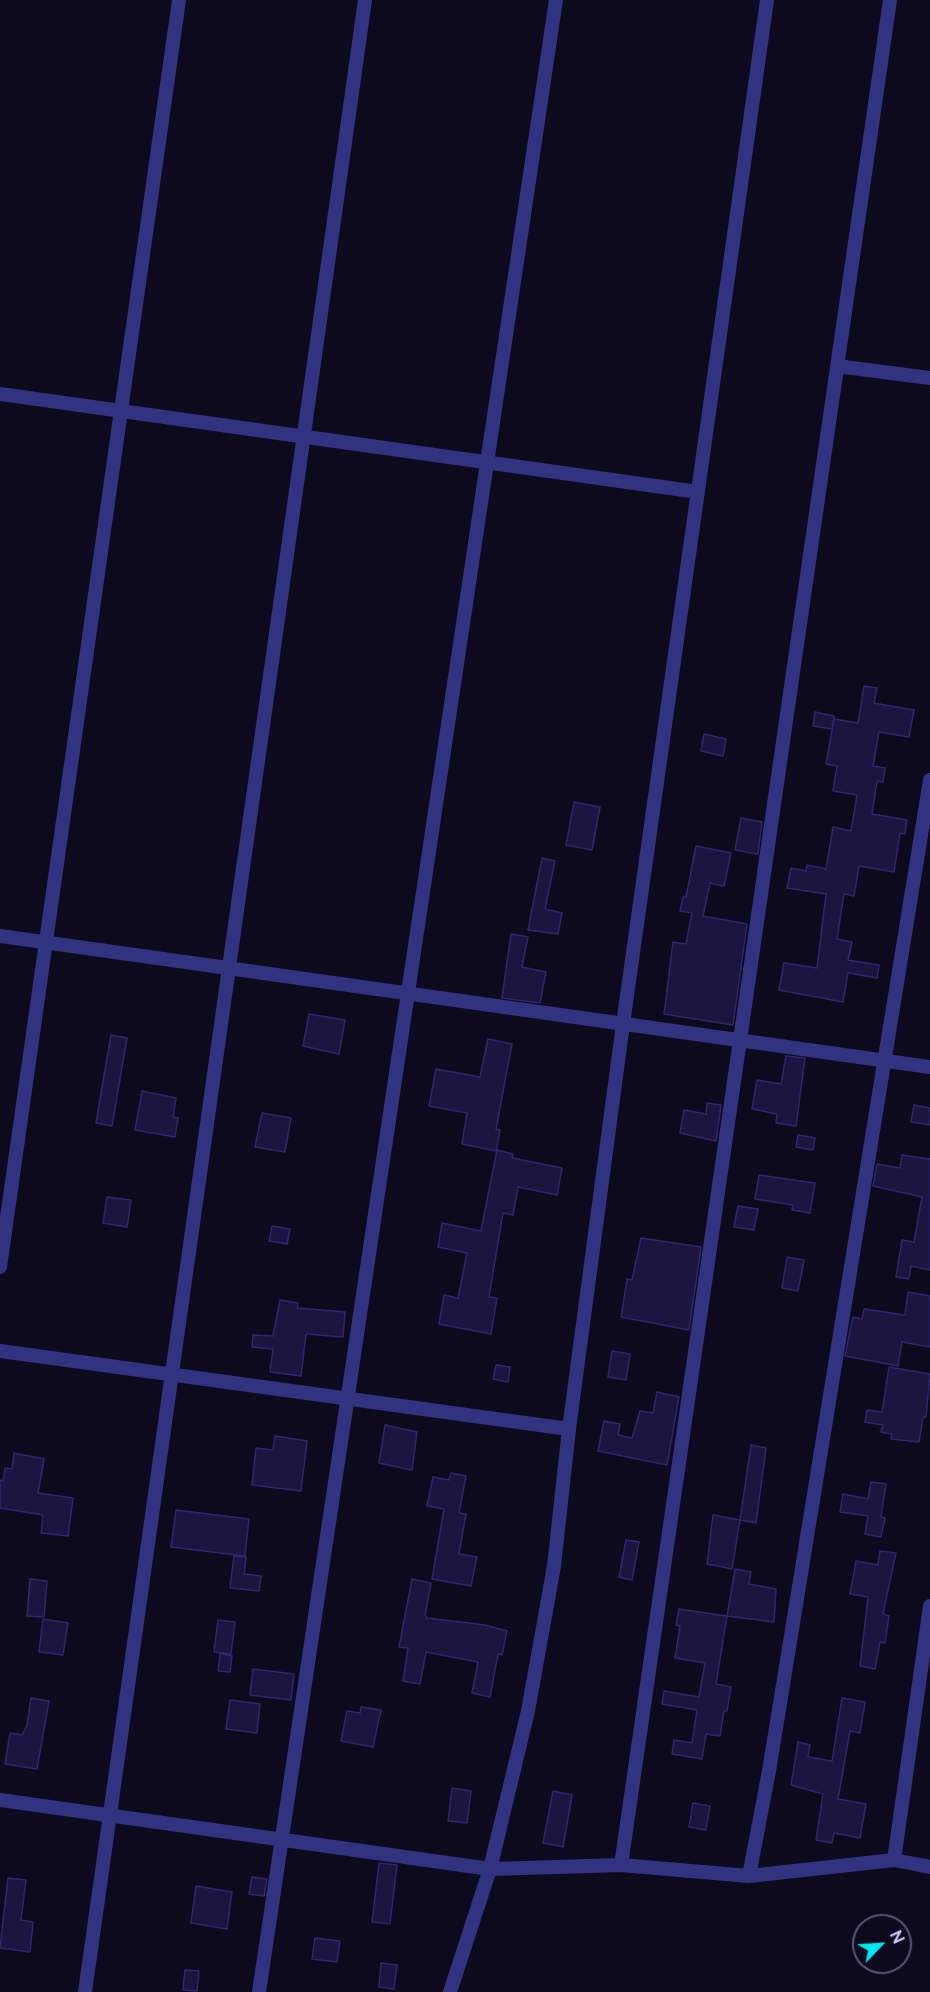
<!DOCTYPE html>
<style>
body{margin:0}
#map{position:relative;width:930px;height:1992px;overflow:hidden;background:#0d0a1e;font-family:Raleway,sans-serif}
canvas{display:block}
.north{position:absolute;left:852px;top:1914px;width:60px;height:60px;box-sizing:border-box;background:#0d0a1e;border:2px solid #595678;border-radius:50%;rotate:65deg;font-size:16px;font-weight:700;line-height:24px;text-align:center;color:#cac7ff}
.north::after{content:'';display:block;margin:auto;width:21px;height:27px;background:#00e7f2;clip-path:polygon(50% 0,100% 100%,50% 72%,0 100%)}
</style>
<div id="map">
<canvas width="930" height="1992"></canvas>
<div class="north">N</div>
</div>
<script>
const ctx = document.querySelector('canvas').getContext('2d');
ctx.lineJoin = 'round';
function fill(path, color) { ctx.fillStyle = color; ctx.fill(path, 'evenodd'); }
function strokePath(path, color, width, dash) { ctx.strokeStyle = color; ctx.lineWidth = width; ctx.lineCap = dash ? 'butt' : 'round'; ctx.setLineDash(dash || []); ctx.stroke(path); }
const building = new Path2D(`
 M 864,686 L 877,688 L 874,703 L 914,710 L 909,737 L 879,732 L 873,766 L 885,768 L 883,782 L 877,781 L 872,814 L 907,820 L 905,834 L 900,833 L 894,872 L 859,866 L 854,896 L 844,894 L 837,939 L 852,942 L 848,960 L 879,965 L 877,978 L 848,973 L 843,1002 L 779,990 L 784,963 L 817,968 L 826,894 L 787,888 L 791,868 L 806,871 L 807,865 L 826,869 L 833,827 L 851,831 L 857,795 L 833,791 L 837,766 L 826,764 L 834,719 L 858,723 Z
 M 815,712 L 834,716 L 832,729 L 813,726 Z
 M 704,734 L 726,739 L 723,756 L 701,751 Z
 M 574,802 L 600,807 L 592,850 L 566,845 Z
 M 741,818 L 762,822 L 758,854 L 735,850 Z
 M 696,846 L 731,853 L 724,886 L 710,883 L 703,916 L 747,924 L 733,1025 L 664,1014 L 673,942 L 686,944 L 692,913 L 680,911 L 683,897 L 686,897 Z
 M 542,858 L 555,861 L 545,909 L 562,913 L 558,934 L 528,930 Z
 M 511,934 L 528,937 L 522,967 L 546,972 L 540,1003 L 502,998 Z
 M 309,1014 L 345,1020 L 339,1054 L 303,1046 Z
 M 111,1035 L 127,1038 L 112,1126 L 96,1123 Z
 M 488,1039 L 512,1044 L 496,1129 L 500,1130 L 496,1151 L 462,1144 L 467,1113 L 429,1106 L 436,1069 L 480,1077 Z
 M 786,1056 L 805,1058 L 796,1126 L 776,1123 L 777,1114 L 752,1109 L 757,1080 L 781,1084 Z
 M 142,1091 L 176,1098 L 173,1117 L 178,1118 L 175,1137 L 135,1130 Z
 M 707,1103 L 721,1105 L 716,1141 L 680,1133 L 684,1110 L 706,1114 Z
 M 914,1105 L 930,1108 L 930,1125 L 911,1122 Z
 M 262,1113 L 291,1118 L 285,1152 L 255,1147 Z
 M 798,1135 L 815,1138 L 813,1150 L 796,1147 Z
 M 497,1150 L 513,1154 L 512,1158 L 562,1168 L 557,1195 L 518,1187 L 513,1215 L 503,1213 L 489,1297 L 497,1298 L 491,1334 L 439,1324 L 444,1295 L 458,1298 L 467,1253 L 438,1247 L 442,1223 L 481,1231 Z
 M 902,1155 L 930,1159 L 930,1270 L 911,1266 L 909,1279 L 896,1277 L 902,1240 L 914,1242 L 922,1197 L 873,1186 L 877,1164 L 900,1168 Z
 M 759,1175 L 815,1183 L 810,1213 L 792,1210 L 793,1205 L 755,1199 Z
 M 107,1197 L 131,1200 L 127,1227 L 103,1223 Z
 M 738,1206 L 758,1209 L 754,1230 L 734,1227 Z
 M 272,1226 L 290,1229 L 287,1244 L 269,1241 Z
 M 641,1238 L 701,1247 L 689,1330 L 621,1317 L 627,1279 L 632,1280 Z
 M 787,1257 L 804,1260 L 798,1291 L 782,1288 Z
 M 908,1292 L 930,1296 L 930,1347 L 902,1342 L 898,1366 L 845,1356 L 853,1317 L 862,1319 L 864,1309 L 905,1315 Z
 M 280,1300 L 298,1303 L 297,1308 L 345,1312 L 343,1337 L 306,1334 L 301,1376 L 270,1372 L 273,1349 L 252,1347 L 253,1335 L 273,1336 Z
 M 612,1351 L 630,1354 L 626,1380 L 608,1377 Z
 M 496,1365 L 510,1367 L 508,1382 L 493,1379 Z
 M 889,1367 L 930,1374 L 926,1417 L 923,1417 L 919,1442 L 891,1439 L 892,1434 L 881,1432 L 883,1425 L 865,1422 L 867,1410 L 882,1412 Z
 M 657,1392 L 679,1397 L 667,1465 L 598,1451 L 604,1421 L 620,1424 L 618,1435 L 632,1438 L 640,1411 L 653,1413 Z
 M 385,1425 L 417,1432 L 412,1470 L 379,1463 Z
 M 275,1436 L 307,1441 L 301,1491 L 252,1485 L 256,1448 L 273,1450 Z
 M 751,1445 L 766,1448 L 756,1523 L 740,1520 Z
 M 14,1453 L 44,1459 L 38,1493 L 73,1498 L 68,1536 L 41,1533 L 43,1515 L 0,1508 L 0,1480 L 3,1481 L 5,1468 L 12,1469 Z
 M 451,1473 L 466,1476 L 459,1513 L 466,1514 L 459,1554 L 477,1557 L 471,1586 L 432,1579 L 444,1509 L 427,1506 L 433,1477 L 449,1480 Z
 M 871,1482 L 886,1484 L 881,1517 L 885,1518 L 881,1537 L 865,1534 L 868,1516 L 840,1512 L 843,1494 L 868,1499 Z
 M 176,1510 L 249,1519 L 245,1556 L 171,1547 Z
 M 713,1515 L 740,1520 L 732,1569 L 707,1564 Z
 M 626,1540 L 639,1542 L 632,1580 L 619,1577 Z
 M 880,1551 L 896,1553 L 883,1614 L 889,1616 L 885,1643 L 880,1642 L 875,1669 L 860,1666 L 868,1597 L 850,1594 L 856,1561 L 878,1565 Z
 M 234,1556 L 246,1557 L 244,1574 L 261,1576 L 259,1591 L 230,1588 Z
 M 735,1569 L 751,1572 L 749,1584 L 776,1589 L 774,1622 L 727,1616 Z
 M 30,1579 L 47,1581 L 44,1617 L 27,1616 Z
 M 412,1579 L 431,1583 L 425,1615 L 427,1618 L 485,1625 L 507,1631 L 502,1655 L 498,1654 L 490,1697 L 472,1693 L 478,1662 L 426,1652 L 420,1684 L 403,1681 L 408,1648 L 399,1647 Z
 M 679,1609 L 727,1616 L 716,1684 L 731,1687 L 727,1711 L 724,1711 L 720,1736 L 706,1734 L 702,1759 L 672,1754 L 674,1740 L 692,1743 L 697,1710 L 662,1704 L 664,1691 L 699,1697 L 705,1663 L 675,1658 L 680,1626 L 676,1625 Z
 M 43,1619 L 68,1623 L 63,1655 L 39,1652 Z
 M 218,1620 L 235,1622 L 231,1654 L 214,1652 Z
 M 220,1654 L 232,1656 L 230,1672 L 218,1671 Z
 M 253,1669 L 294,1674 L 291,1700 L 250,1695 Z
 M 31,1698 L 49,1701 L 37,1769 L 5,1764 L 10,1733 L 22,1735 L 27,1725 Z
 M 842,1698 L 865,1702 L 860,1733 L 850,1731 L 838,1799 L 866,1804 L 860,1838 L 834,1833 L 832,1843 L 816,1840 L 823,1794 L 791,1785 L 798,1742 L 810,1745 L 808,1757 L 832,1761 Z
 M 230,1700 L 260,1704 L 257,1733 L 226,1729 Z
 M 361,1707 L 381,1710 L 373,1747 L 341,1741 L 347,1711 L 360,1713 Z
 M 452,1788 L 471,1791 L 467,1823 L 448,1821 Z
 M 553,1791 L 572,1795 L 563,1847 L 543,1843 Z
 M 693,1803 L 710,1806 L 706,1830 L 689,1827 Z
 M 379,1863 L 397,1865 L 390,1924 L 372,1922 Z
 M 252,1877 L 267,1879 L 264,1896 L 249,1894 Z
 M 8,1878 L 26,1880 L 21,1920 L 33,1922 L 30,1952 L 0,1948 Z
 M 196,1886 L 232,1892 L 227,1929 L 191,1923 Z
 M 315,1938 L 340,1941 L 337,1962 L 312,1959 Z
 M 381,1963 L 397,1965 L 394,1989 L 379,1987 Z
 M 185,1970 L 199,1971 L 197,1991 L 183,1990 Z`);
const street = new Path2D(`
 M 837,366 L 930,378
 M 0,394 L 698,492
 M 0,936 L 930,1067
 M 0,1267 L 179,0
 M 0,1351 L 569,1429
 M 0,1800 L 490,1869 L 621,1865 L 749,1876 L 894,1860 L 930,1867
 M 894,1860 L 930,1606
 M 621,1865 L 890,0
 M 749,1876 L 769,1771 L 930,780
 M 85,1992 L 365,0
 M 259,1992 L 556,0
 M 450,1992 L 490,1869 L 528,1711 L 554,1566 L 569,1429 L 623,1024 L 767,0`);
fill(building, '#1b1540');
strokePath(building, '#30256e', 1.5);
strokePath(street, '#323380', 14);
</script>
